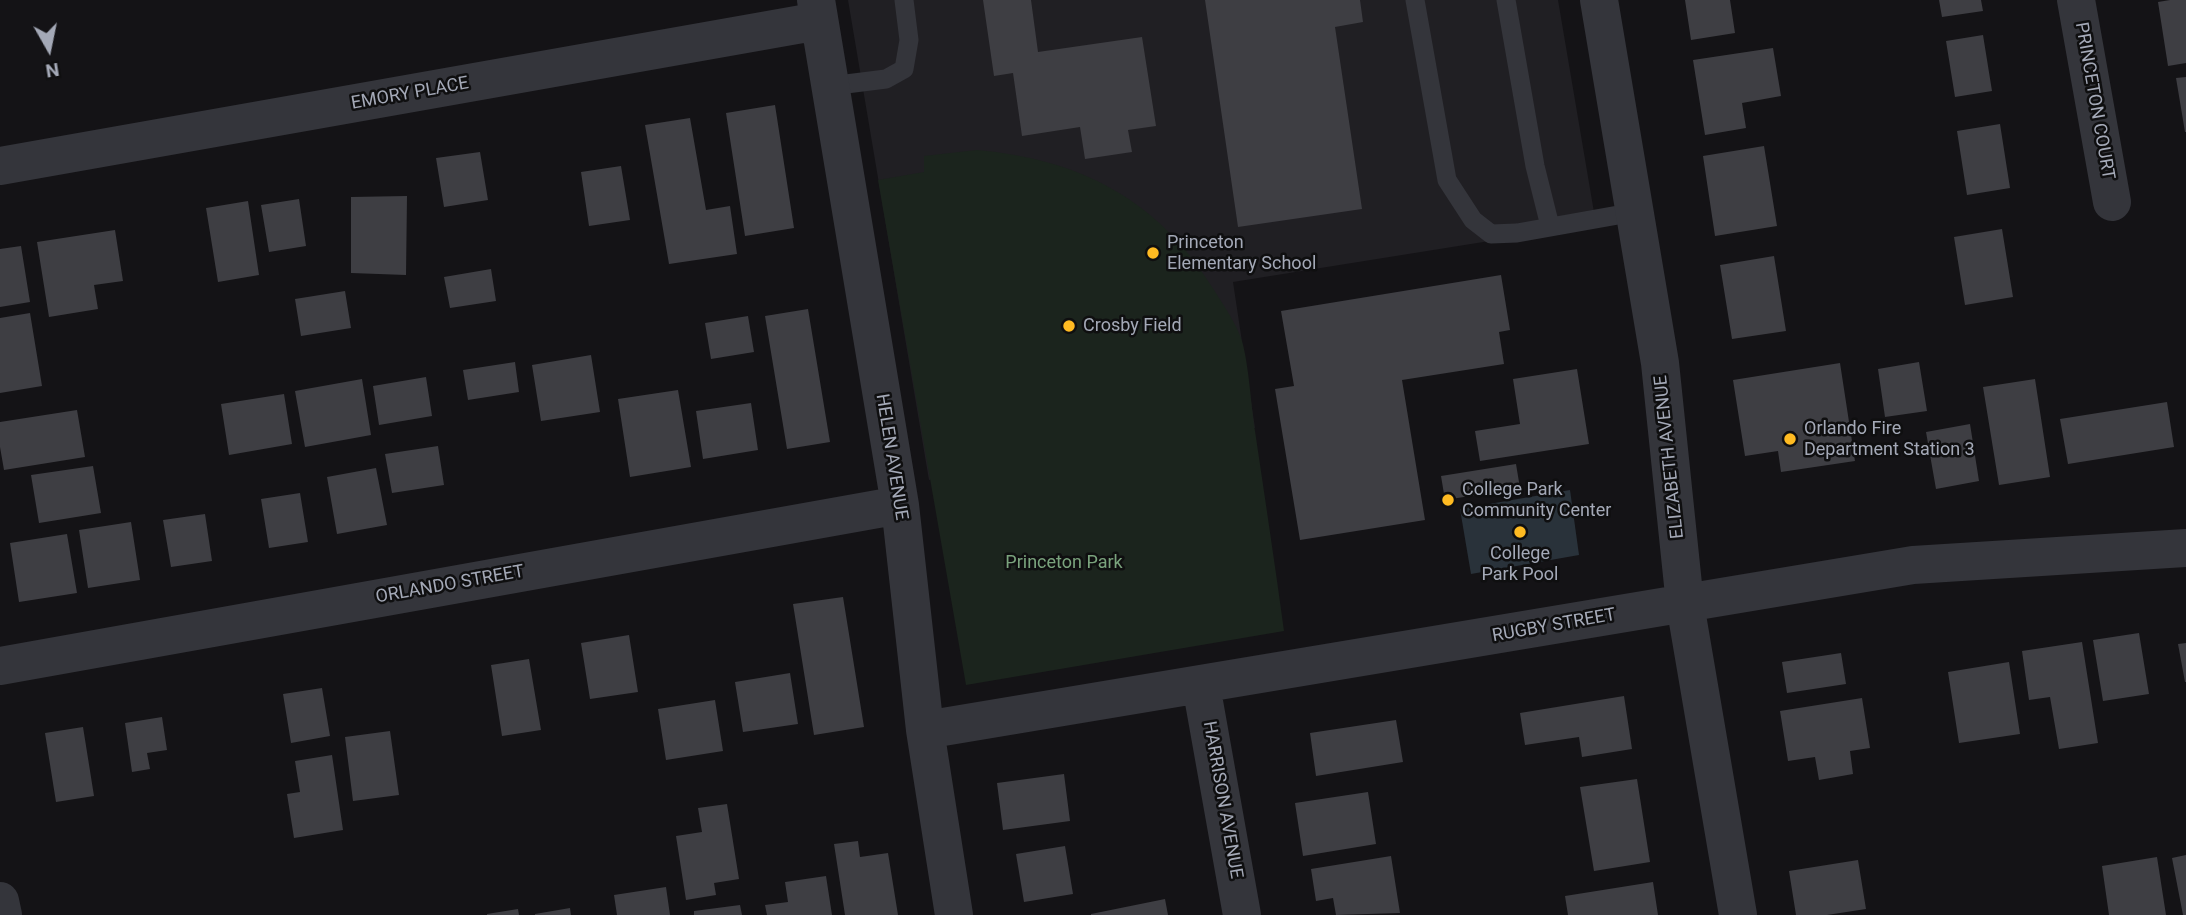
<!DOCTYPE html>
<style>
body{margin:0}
#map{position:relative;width:2186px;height:915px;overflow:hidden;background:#141316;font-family:Roboto,sans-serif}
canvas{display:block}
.north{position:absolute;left:14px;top:14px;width:70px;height:70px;-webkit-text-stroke:5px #0f0f10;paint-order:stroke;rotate:171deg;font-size:19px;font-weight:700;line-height:28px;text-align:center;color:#a4a9b7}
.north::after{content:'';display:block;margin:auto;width:24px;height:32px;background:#a4a9b7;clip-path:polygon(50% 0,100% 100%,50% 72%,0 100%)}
</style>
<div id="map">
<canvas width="2186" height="915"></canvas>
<div class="north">N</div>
</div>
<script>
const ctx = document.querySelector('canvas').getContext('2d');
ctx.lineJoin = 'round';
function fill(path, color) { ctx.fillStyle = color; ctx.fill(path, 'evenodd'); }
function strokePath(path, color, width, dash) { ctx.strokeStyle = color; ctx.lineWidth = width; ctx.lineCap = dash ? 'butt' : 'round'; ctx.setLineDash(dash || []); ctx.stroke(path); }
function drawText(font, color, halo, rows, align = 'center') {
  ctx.font = font + ' Roboto,sans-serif'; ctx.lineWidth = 5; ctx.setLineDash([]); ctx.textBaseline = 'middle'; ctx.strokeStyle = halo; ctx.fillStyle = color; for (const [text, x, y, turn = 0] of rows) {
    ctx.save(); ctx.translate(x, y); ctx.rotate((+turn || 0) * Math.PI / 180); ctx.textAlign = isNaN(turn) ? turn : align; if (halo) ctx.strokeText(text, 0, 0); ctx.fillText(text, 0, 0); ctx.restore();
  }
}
const built = new Path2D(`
 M 848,0 L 1558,0 L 1596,224 L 1233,282 L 1255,428 L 929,480 Z`);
const green = new Path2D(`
 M 977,150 C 1080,159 1159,200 1214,290 C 1224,306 1236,323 1242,341 C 1249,366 1251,405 1255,431 C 1265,498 1275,565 1284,631 L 966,685 L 878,180 L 924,172 L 924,156 Z`);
const water = new Path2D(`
 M 1570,490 L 1579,555 L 1471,574 L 1460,509 Z`);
const building = new Path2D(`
 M 983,0 L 1031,0 L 1038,52 L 1142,37 L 1156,126 L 1128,130 L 1132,152 L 1085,159 L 1080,127 L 1022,136 L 1013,73 L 994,76 Z
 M 1205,0 L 1360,0 L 1363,22 L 1335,27 L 1362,209 L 1238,227 Z
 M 1685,0 L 1730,0 L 1735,33 L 1691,40 Z
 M 1939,0 L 1981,0 L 1983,11 L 1942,17 Z
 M 2170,0 L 2186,0 L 2186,63 L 2168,66 L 2158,2 Z
 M 1983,35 L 1992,91 L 1955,97 L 1946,41 Z
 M 1773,48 L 1781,96 L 1742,103 L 1746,128 L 1705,135 L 1693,60 Z
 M 2186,77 L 2186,132 L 2185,132 L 2176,78 Z
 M 775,105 L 794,228 L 745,236 L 726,113 Z
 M 690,118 L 706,210 L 730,206 L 737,254 L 669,264 L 645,125 Z
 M 2000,124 L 2010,188 L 1967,195 L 1957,131 Z
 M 1764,146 L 1777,226 L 1715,236 L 1703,156 Z
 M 480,152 L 488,200 L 444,207 L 436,158 Z
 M 621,166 L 630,220 L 589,226 L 581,172 Z
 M 407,196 L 406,275 L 351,273 L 351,197 Z
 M 299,199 L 306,246 L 269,252 L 261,205 Z
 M 248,201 L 259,275 L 218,282 L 206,208 Z
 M 2002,229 L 2013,297 L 1965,305 L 1954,237 Z
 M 115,230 L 123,281 L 94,285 L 98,309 L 49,317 L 37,242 Z
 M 21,246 L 30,302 L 0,307 L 0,249 Z
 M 1774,256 L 1786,331 L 1732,339 L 1720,265 Z
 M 491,269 L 496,301 L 450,308 L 444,277 Z
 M 1501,275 L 1510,330 L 1499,332 L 1504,364 L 1402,380 L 1425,520 L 1300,540 L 1275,389 L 1294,386 L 1281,311 Z
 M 345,291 L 351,328 L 301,336 L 295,299 Z
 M 808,309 L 830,442 L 787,449 L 765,316 Z
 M 30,313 L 42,386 L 0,393 L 0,318 Z
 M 748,316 L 754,352 L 711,359 L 705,323 Z
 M 591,355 L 600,412 L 541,421 L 532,365 Z
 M 515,362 L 519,392 L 468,400 L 463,370 Z
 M 1919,362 L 1927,411 L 1885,417 L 1878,369 Z
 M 1840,363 L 1855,461 L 1781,472 L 1778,451 L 1745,456 L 1733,380 Z
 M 1577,369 L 1589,444 L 1480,461 L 1475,431 L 1520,424 L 1513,379 Z
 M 426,377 L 432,416 L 379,425 L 373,386 Z
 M 362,379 L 371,435 L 305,447 L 295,391 Z
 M 2035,379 L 2050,477 L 1999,485 L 1983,387 Z
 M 678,390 L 691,467 L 630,477 L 618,399 Z
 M 284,394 L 292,444 L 229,455 L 221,404 Z
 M 2167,402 L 2174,447 L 2068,464 L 2060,419 Z
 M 751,403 L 758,450 L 703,459 L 696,411 Z
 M 77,410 L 85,457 L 4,470 L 0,447 L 0,422 Z
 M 1970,424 L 1979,481 L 1936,489 L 1926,432 Z
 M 438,446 L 444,485 L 392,493 L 385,454 Z
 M 1516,464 L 1520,488 L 1445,500 L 1441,476 Z
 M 93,466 L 101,513 L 39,523 L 31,475 Z
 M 376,468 L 387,525 L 337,534 L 327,477 Z
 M 300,493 L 308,542 L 269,548 L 261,499 Z
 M 205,514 L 212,561 L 171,567 L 163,520 Z
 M 131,522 L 140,580 L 88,588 L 79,530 Z
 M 67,534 L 77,593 L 19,602 L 10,543 Z
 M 843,597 L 864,727 L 814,735 L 793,604 Z
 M 2139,633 L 2149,694 L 2103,701 L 2093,640 Z
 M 629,635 L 638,692 L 590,699 L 581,643 Z
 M 2082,642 L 2098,743 L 2059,749 L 2050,697 L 2029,700 L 2022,651 Z
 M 2186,643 L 2186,682 L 2185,682 L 2178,644 Z
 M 1841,653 L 1846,684 L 1787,693 L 1782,662 Z
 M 529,659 L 541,730 L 502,736 L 491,665 Z
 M 2009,662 L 2020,734 L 1959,743 L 1948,672 Z
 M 790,673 L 798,724 L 743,732 L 735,682 Z
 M 322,688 L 330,736 L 291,743 L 283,694 Z
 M 1624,696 L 1632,749 L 1582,757 L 1579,737 L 1525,745 L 1520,713 Z
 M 1862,698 L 1870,748 L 1850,751 L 1853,774 L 1819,780 L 1815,757 L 1788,761 L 1780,711 Z
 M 715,700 L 723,751 L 666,760 L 658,709 Z
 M 162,717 L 167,750 L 147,753 L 150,769 L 132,772 L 125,723 Z
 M 1396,720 L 1403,762 L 1316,776 L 1310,733 Z
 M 83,727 L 94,796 L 56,802 L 45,733 Z
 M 390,731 L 399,795 L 353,801 L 345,737 Z
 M 332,755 L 343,830 L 294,838 L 287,794 L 300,792 L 295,761 Z
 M 1064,774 L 1070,821 L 1003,830 L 997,783 Z
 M 1637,779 L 1650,862 L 1594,871 L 1580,787 Z
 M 1368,792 L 1376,844 L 1303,856 L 1295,803 Z
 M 727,804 L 739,879 L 714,883 L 716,895 L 686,900 L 676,836 L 702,832 L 698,808 Z
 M 858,841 L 860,857 L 888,853 L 898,915 L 845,915 L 834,844 Z
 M 1065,846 L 1073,894 L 1024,902 L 1016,854 Z
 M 2186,855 L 2186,915 L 2183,915 L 2172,858 Z
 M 1391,856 L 1400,913 L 1336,915 L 1333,898 L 1316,901 L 1311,869 Z
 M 2157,857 L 2166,915 L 2109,915 L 2102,866 Z
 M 1858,860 L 1866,909 L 1827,915 L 1796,915 L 1789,871 Z
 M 826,876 L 832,915 L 767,915 L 765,905 L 788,902 L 785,882 Z
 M 1653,882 L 1658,915 L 1568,915 L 1565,896 Z
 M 666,887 L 670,915 L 617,915 L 614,895 Z
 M 1165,899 L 1168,915 L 1091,915 L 1091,914 Z
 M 740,905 L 742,915 L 694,915 L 694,911 Z
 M 570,908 L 571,915 L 535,915 L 535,914 Z
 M 518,909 L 519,915 L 487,915 L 487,914 Z`);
const lane = new Path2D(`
 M 1415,0 L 1447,180 L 1473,220 L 1491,234 L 1517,233 L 1635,212
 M 1506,0 L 1535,166 L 1550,226
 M 830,86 L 886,79 L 904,69 L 909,40 L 904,0`);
const street = new Path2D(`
 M 816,0 L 900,505 L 925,730 L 954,915
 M 1599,0 L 1660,363 L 1685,604 L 1738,915
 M 2076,0 L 2112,202
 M 0,166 L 819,21
 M 0,666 L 900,505
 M 1201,685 L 1242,915
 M 925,730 L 1913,565 L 2186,548
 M 0,901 L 3,915`);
const markers = [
 [1153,253,7,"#fb2"],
 [1069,326,7,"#fb2"],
 [1790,439,7,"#fb2"],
 [1448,500,7,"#fb2"],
 [1520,532,7,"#fb2"]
];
const streetNames = [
 ["EMORY PLACE",410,94,-10],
 ["PRINCETON COURT",2094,101,80],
 ["HELEN AVENUE",891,457,81],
 ["ELIZABETH AVENUE",1670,457,-96],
 ["ORLANDO STREET",450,585,-10],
 ["RUGBY STREET",1554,626,-10],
 ["HARRISON AVENUE",1222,800,80]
];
const poiNames = [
 ["Princeton",1167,243],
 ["Elementary School",1167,264],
 ["Crosby Field",1083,326],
 ["Orlando Fire",1804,429],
 ["Department Station 3",1804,450],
 ["College Park",1462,490],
 ["Community Center",1462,511],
 ["College",1520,554,"center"],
 ["Park Pool",1520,575,"center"]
];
const parkNames = [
 ["Princeton Park",1064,563]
];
fill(built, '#201f23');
fill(green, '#1b241d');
fill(water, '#29323a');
fill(building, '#3e3e43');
strokePath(lane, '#34353b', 19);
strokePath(street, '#34353b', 38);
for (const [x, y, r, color] of markers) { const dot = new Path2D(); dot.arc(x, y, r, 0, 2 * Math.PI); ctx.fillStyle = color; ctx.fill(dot); strokePath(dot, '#0f0f10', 2.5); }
drawText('18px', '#a4a9b7', '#0f0f10', streetNames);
drawText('18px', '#a4a9b7', '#0f0f10', poiNames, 'left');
drawText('18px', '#7aa37d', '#0f0f10', parkNames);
</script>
